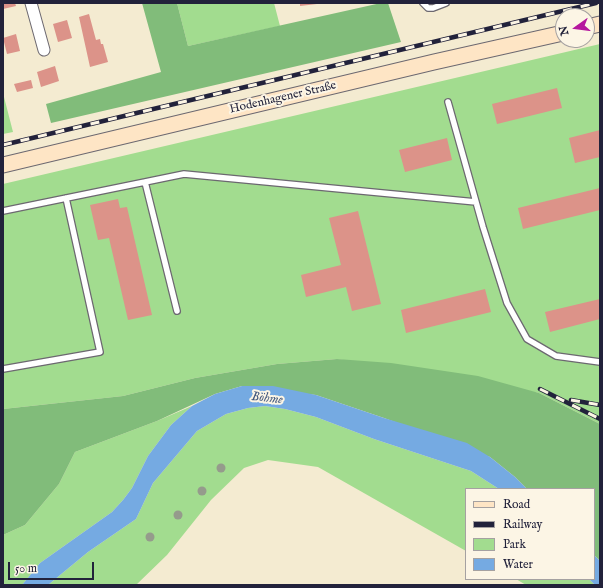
<!DOCTYPE html>
<meta charset="utf-8">
<style>
body{margin:0}
#map{position:relative;width:603px;height:588px;overflow:hidden;background:#f4ebd1;font-family:"IM FELL English",serif}
canvas{display:block}
.frame{position:absolute;inset:0;border:4px solid #22223b;pointer-events:none}
.legend{position:absolute;left:465px;top:488px;width:130px;height:92px;box-sizing:border-box;background:#fcf5e5;border:1px solid #a5a1a1;margin:0;padding:5px 7px;list-style:none;font-size:12px;color:#22223b}
.legend li{display:flex;align-items:center;gap:8px;height:20px}
.legend b{width:20px;border:1px solid #a5a1a1}
.north{position:absolute;left:555px;top:8px;width:40px;height:40px;box-sizing:border-box;background:#fcf5e5;border:1px solid #a5a1a1;border-radius:50%;rotate:256deg;font-size:11px;font-weight:700;line-height:16px;text-align:center;color:#22223b}
.north::after{content:'';display:block;margin:auto;width:14px;height:18px;background:#b5179e;clip-path:polygon(50% 0,100% 100%,50% 72%,0 100%)}
.scale{position:absolute;left:8px;top:562px;width:86px;height:18px;box-sizing:border-box;border:2px solid #22223b;border-top:0;padding-left:5px;font-size:12px;line-height:14px;white-space:nowrap;color:#22223b;-webkit-text-stroke:3px #fcf5e5;paint-order:stroke}
</style>
<div id="map">
<canvas width="603" height="588"></canvas>
<div class="frame"></div>
<ul class="legend">
<li><b style="height:5px;background:#fee5c5"></b>Road</li>
<li><b style="height:5px;background:#22223b"></b>Railway</li>
<li><b style="height:11px;background:#a2dc8f"></b>Park</li>
<li><b style="height:11px;background:#75aae2"></b>Water</li>
</ul>
<div class="north">N</div>
<div class="scale">50 m</div>
</div>
<script>
const ctx = document.querySelector('canvas').getContext('2d');
ctx.lineJoin = 'round';
function fill(path, color) { ctx.fillStyle = color; ctx.fill(path, 'evenodd'); }
function strokePath(path, color, width, dash) { ctx.strokeStyle = color; ctx.lineWidth = width; ctx.lineCap = dash ? 'butt' : 'round'; ctx.setLineDash(dash || []); ctx.stroke(path); }
function drawText(font, color, halo, rows, align = 'center') {
  ctx.font = font + ' "IM FELL English",serif'; ctx.lineWidth = 4; ctx.setLineDash([]); ctx.textBaseline = 'middle'; ctx.strokeStyle = halo; ctx.fillStyle = color; for (const [text, x, y, turn = 0] of rows) {
    ctx.save(); ctx.translate(x, y); ctx.rotate((+turn || 0) * Math.PI / 180); ctx.textAlign = isNaN(turn) ? turn : align; if (halo) ctx.strokeText(text, 0, 0); ctx.fillText(text, 0, 0); ctx.restore();
  }
}
const green = new Path2D(`
 M 177,3 L 274,3 L 280,26 L 188,46 Z
 M 600,44 L 600,424 L 539,393 L 337,359 L 277,364 L 195,378 L 123,396 L 3,409 L 3,184 Z
 M 3,93 L 13,132 L 3,134 Z
 M 192,406 L 171,425 L 148,456 L 132,488 L 123,500 L 112,512 L 40,563 L 22,585 L 3,585 L 3,535 L 25,525 L 59,484 L 75,452 L 157,421 Z
 M 265,406 L 285,409 L 316,417 L 374,439 L 471,471 L 499,489 L 466,489 L 466,551 L 318,467 L 268,460 L 244,468 L 211,500 L 167,555 L 136,585 L 48,585 L 88,552 L 136,519 L 153,483 L 197,431 L 226,414 L 248,408 Z
 M 516,579 L 589,579 L 595,585 L 526,585 Z`);
const forest = new Path2D(`
 M 142,3 L 177,3 L 188,46 L 381,3 L 388,3 L 401,42 L 51,123 L 46,104 L 161,72 Z
 M 337,359 L 391,363 L 478,376 L 539,393 L 600,424 L 600,561 L 594,555 L 594,489 L 527,489 L 515,477 L 490,457 L 384,418 L 316,395 L 242,386 L 215,394 L 157,421 L 75,452 L 59,484 L 25,525 L 3,535 L 3,409 L 123,396 L 195,378 L 277,364 Z`);
const water = new Path2D(`
 M 242,386 L 273,386 L 316,395 L 384,418 L 467,443 L 490,457 L 515,477 L 527,489 L 499,489 L 471,471 L 374,439 L 316,417 L 285,409 L 265,406 L 248,408 L 226,414 L 197,431 L 153,483 L 136,519 L 88,552 L 48,585 L 22,585 L 40,563 L 112,512 L 123,500 L 132,488 L 148,456 L 171,425 L 192,406 L 215,394 Z
 M 594,555 L 600,561 L 600,585 L 595,585 L 589,579 L 594,579 Z`);
const building = new Path2D(`
 M 3,3 L 15,3 L 16,6 L 3,9 Z
 M 300,3 L 317,3 L 317,4 L 300,6 Z
 M 89,14 L 96,40 L 100,39 L 101,44 L 103,44 L 108,62 L 90,67 L 79,17 Z
 M 67,20 L 72,38 L 58,42 L 53,24 Z
 M 16,34 L 20,51 L 7,54 L 3,38 Z
 M 55,66 L 59,81 L 41,87 L 37,72 Z
 M 31,80 L 33,88 L 17,92 L 14,84 Z
 M 557,88 L 562,108 L 497,124 L 492,104 Z
 M 600,130 L 600,157 L 575,163 L 569,138 Z
 M 447,138 L 452,160 L 405,172 L 399,150 Z
 M 600,188 L 600,210 L 523,229 L 518,208 Z
 M 118,199 L 120,208 L 127,207 L 152,315 L 128,320 L 109,238 L 98,240 L 90,205 Z
 M 358,211 L 381,304 L 352,311 L 346,287 L 306,297 L 301,275 L 341,265 L 329,218 Z
 M 485,289 L 491,312 L 406,333 L 401,310 Z
 M 600,299 L 600,319 L 550,332 L 545,312 Z`);
const lane = new Path2D(`
 M 423,3 L 428,8 L 433,8 L 446,3
 M 448,102 L 483,227 L 507,303 L 527,339 L 556,356 L 600,362
 M 3,211 L 145,182
 M 177,311 L 145,182 L 184,174 L 476,202
 M 3,369 L 100,352 L 66,198`);
const street = new Path2D(`
 M 31,3 L 44,50`);
const secondary = new Path2D(`
 M 587,27 L 600,24
 M 3,165 L 434,62 L 563,33`);
const rail = new Path2D(`
 M 3,145 L 596,3
 M 540,389 L 600,419
 M 571,400 L 600,405`);
const trees = [
 [221,468],
 [202,491],
 [178,515],
 [150,537]
];
const streetNames = [
 ["Hodenhagener Straße",283,98,-13]
];
const waterNames = [
 ["Böhme",267,399,6]
];
fill(green, '#a2dc8f');
fill(forest, '#81bc7a');
fill(water, '#75aae2');
fill(building, '#dc9389');
strokePath(lane, '#6c6870', 8);
strokePath(street, '#6c6870', 13);
strokePath(secondary, '#6c6870', 17);
strokePath(lane, '#fff', 5.5);
strokePath(street, '#fff', 11);
strokePath(secondary, '#fee5c5', 15);
strokePath(rail, '#22223b', 4.5);
strokePath(rail, '#fcf5e5', 3, [9]);
ctx.fillStyle = '#959b8c';
for (const [x, y] of trees) { ctx.beginPath(); ctx.arc(x, y, 4.5, 0, 2 * Math.PI); ctx.fill(); }
drawText('12px', '#22223b', '#fcf5e5', streetNames);
drawText('italic 13px', '#43587e', '#fcf5e5', waterNames);
</script>
